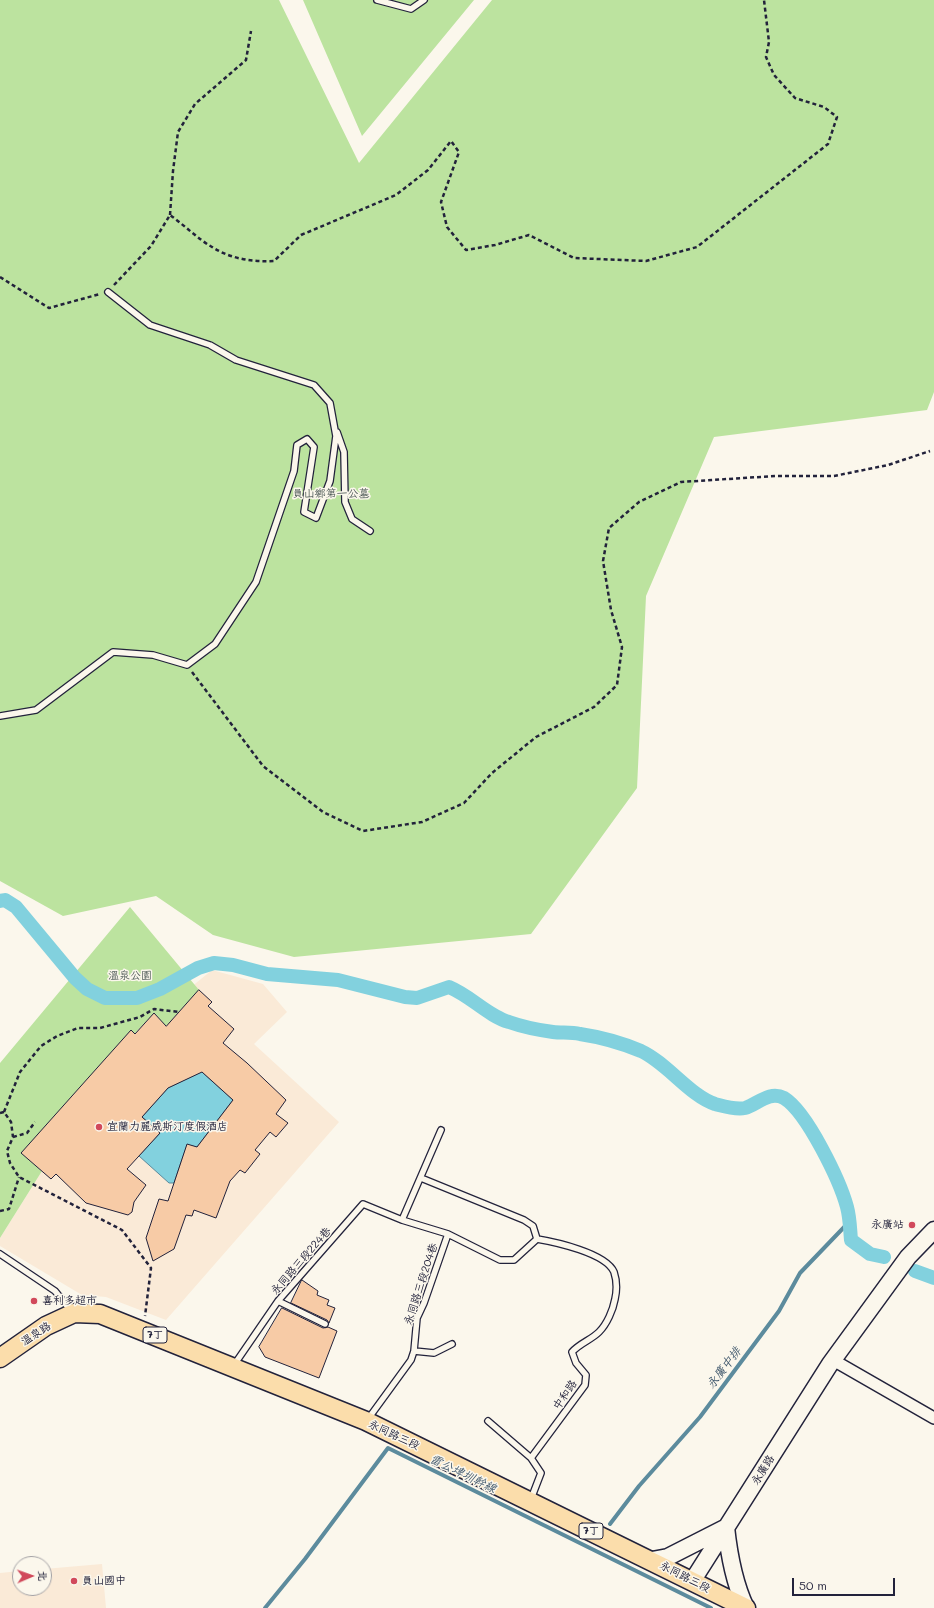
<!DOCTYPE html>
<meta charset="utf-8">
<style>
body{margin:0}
#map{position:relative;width:934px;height:1608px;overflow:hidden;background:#fbf7ec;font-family:Mali,"LXGW WenKai TC",sans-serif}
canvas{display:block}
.north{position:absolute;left:12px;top:1556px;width:40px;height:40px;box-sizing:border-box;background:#fbf7ec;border:1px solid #a4a2a5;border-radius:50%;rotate:88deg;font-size:11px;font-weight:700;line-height:16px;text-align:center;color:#22223b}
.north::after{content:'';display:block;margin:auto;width:14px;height:18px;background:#d1495b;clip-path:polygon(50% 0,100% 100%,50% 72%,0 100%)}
.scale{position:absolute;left:792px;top:1578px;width:103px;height:18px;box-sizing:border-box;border:2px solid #22223b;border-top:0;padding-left:5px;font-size:12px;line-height:14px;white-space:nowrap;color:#22223b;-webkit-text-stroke:3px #fbf7ec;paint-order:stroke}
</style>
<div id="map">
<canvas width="934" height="1608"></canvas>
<div class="north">北</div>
<div class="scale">50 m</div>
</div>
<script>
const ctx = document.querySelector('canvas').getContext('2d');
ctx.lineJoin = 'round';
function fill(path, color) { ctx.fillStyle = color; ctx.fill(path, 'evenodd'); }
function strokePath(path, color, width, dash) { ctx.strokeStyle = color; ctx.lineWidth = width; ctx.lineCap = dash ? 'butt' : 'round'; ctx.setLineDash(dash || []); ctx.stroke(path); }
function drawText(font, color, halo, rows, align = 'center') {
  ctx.font = font + ' Mali,"LXGW WenKai TC",sans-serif'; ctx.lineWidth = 3; ctx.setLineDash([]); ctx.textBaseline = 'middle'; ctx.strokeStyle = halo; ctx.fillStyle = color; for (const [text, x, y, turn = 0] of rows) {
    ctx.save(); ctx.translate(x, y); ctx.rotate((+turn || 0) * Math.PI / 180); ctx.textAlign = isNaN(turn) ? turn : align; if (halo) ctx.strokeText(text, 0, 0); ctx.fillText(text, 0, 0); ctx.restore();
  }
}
const built = new Path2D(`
 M 212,970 L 263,984 L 287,1012 L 254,1044 L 339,1122 L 166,1320 L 106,1297 L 82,1295 L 0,1246 L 0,1238 L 42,1171 L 21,1153 L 154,1009 L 174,1001 Z
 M 102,1564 L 106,1608 L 0,1608 L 0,1573 L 20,1571 L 20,1588 L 44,1588 L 44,1569 Z`);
const green = new Path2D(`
 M 0,0 L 279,0 L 359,163 L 492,0 L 934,0 L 934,392 L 927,410 L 714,437 L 646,596 L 637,788 L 531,934 L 294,957 L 213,935 L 156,896 L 63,916 L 0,881 Z
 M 303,0 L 474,0 L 362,136 Z
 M 130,907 L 199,990 L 166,1026 L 154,1013 L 22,1153 L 42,1171 L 0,1238 L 0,1063 Z`);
const water = new Path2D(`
 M 202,1072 L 233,1100 L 197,1147 L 187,1145 L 174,1183 L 169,1183 L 139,1156 L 160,1133 L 142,1117 L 168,1088 Z`);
const stream = new Path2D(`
 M 610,1524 L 639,1486 L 700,1417 L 779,1311 L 800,1273 L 849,1222
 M 265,1608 L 305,1559 L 388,1448 L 711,1608`);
const canal = new Path2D(`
 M 0,901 L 5,900 L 16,907 L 75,978 L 87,989 L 105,998 L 137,998 L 160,989 L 198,968 L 214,963 L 233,965 L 267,974 L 338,980 L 405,997 L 417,998 L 449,987 C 471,996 488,1016 509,1022 C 523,1027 538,1030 553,1032 C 562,1033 571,1032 580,1034 C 600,1037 622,1043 641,1051 C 667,1063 690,1096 715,1104 C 723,1106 735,1110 745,1108 C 757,1105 769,1090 784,1098 C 807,1112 840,1181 847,1207 C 850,1218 850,1229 851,1240 L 870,1254 L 884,1257
 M 915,1271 L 934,1278`);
const building = new Path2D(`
 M 199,990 L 212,1002 L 208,1006 L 234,1029 L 223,1043 L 247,1063 L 286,1100 L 276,1114 L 288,1123 L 276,1137 L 270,1132 L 255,1150 L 260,1154 L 245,1173 L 240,1170 L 230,1181 L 216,1218 L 194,1210 L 192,1216 L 186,1215 L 174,1249 L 153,1261 L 146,1238 L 159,1199 L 168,1201 L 187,1144 L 197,1147 L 233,1100 L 202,1072 L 168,1088 L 142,1117 L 160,1133 L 127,1169 L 146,1185 L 134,1202 L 132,1212 L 128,1215 L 86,1203 L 56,1174 L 51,1179 L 21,1153 L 131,1030 L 135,1034 L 154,1013 L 166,1026 Z
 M 302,1280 L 318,1291 L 317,1295 L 329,1300 L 327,1305 L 335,1308 L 329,1323 L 327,1320 L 291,1303 Z
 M 282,1308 L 323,1328 L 328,1327 L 337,1331 L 319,1378 L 265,1357 L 259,1347 Z`);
const path = new Path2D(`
 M 170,215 L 173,171 L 178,132 L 195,104 L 246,60 L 251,31
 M 0,277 L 49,308 L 100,294
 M 114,285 L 151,246 L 170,215 C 184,225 198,239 212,247 C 231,259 252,262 274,261 L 301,235 L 396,195 L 428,170 L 451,141 L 459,152 L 441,202 L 447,227 L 466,250 L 495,245 L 529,235 L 574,258 L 646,261 L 697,247 L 828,144 L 837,117 L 824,107 L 795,98 L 774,75 L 766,57 L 769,42 L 764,0
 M 192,672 L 263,766 L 323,812 L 363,831 L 422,822 L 464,803 L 492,773 L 536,737 L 594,707 L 617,685 L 622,647 L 611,610 L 603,561 L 609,528 L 639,502 L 681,482 L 775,476 L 834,476 L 888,465 L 930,451
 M 4,1112 L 20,1072 L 41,1046 L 57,1036 L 78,1028 L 100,1028 L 140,1017 L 154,1009 L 179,1012
 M 0,1113 L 4,1112 L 11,1122 L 13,1137 L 7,1151 L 10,1163 L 19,1177 L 122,1230 L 151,1268 L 145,1316
 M 13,1137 L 27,1133 L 35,1122
 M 0,1211 L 9,1209 L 19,1177`);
const lane = new Path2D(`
 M 377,0 L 411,9 L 424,0
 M 337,432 L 344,452 L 345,502 L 352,519 L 370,531
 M 0,716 L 36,710 L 113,652 L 153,655 L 187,665 L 215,644 L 256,582 L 294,471 L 297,445 L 307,439 L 314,447 L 304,512 L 316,518 L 330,481 L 336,436 L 330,403 L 314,385 L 236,360 L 210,345 L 150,325 L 108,292
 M 421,1178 L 524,1220 L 533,1226 L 537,1239
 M 402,1220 L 441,1130
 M 0,1254 L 55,1291 L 72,1312
 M 278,1301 L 325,1324
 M 414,1351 L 434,1353 L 452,1344
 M 234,1365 L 278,1301 L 363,1204 L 402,1220 L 448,1234 L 500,1260 L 514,1260 L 537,1239
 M 368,1419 L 411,1360 L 414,1351 L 417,1318 L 424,1303 L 448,1234
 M 488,1421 L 531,1458
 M 531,1499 L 541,1473 L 531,1458 L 585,1385 L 586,1375 L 576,1363 L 572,1352 C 580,1343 591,1340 599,1332 C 607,1324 613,1310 615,1299 C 617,1290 617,1281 614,1272 C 606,1253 555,1242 537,1239`);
const street = new Path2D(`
 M 833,1360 L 934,1418`);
const secondary = new Path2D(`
 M 726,1527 C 729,1555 734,1583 746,1608
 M 652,1560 L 668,1557 L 725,1528
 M 693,1580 L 830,1364 L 908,1257 L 934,1230`);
const primary = new Path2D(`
 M 0,1358 L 46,1326 L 74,1313 L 100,1314 L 366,1421 L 746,1608`);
const markers = [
 [99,1127,4,"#d1495b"],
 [912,1225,4,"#d1495b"],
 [34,1301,4,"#d1495b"],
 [74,1581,4,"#d1495b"]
];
const shields = [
 [155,1335,24],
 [591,1531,24]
];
const shieldNames = [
 ["7丁",155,1335],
 ["7丁",591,1531]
];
const parkNames = [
 ["員山鄉第一公墓",331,494],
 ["溫泉公園",130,976]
];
const poiNames = [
 ["宜蘭力麗威斯汀度假酒店",107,1127],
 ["永廣站",904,1225,"right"],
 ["喜利多超市",42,1301],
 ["員山國中",82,1581]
];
const streetNames = [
 ["永同路三段224巷",301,1261,-49],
 ["永同路三段204巷",421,1284,-72],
 ["溫泉路",36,1334,-33],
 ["中和路",565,1395,-56],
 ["永同路三段",394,1435,25],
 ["永廣路",763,1470,-58],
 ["永同路三段",685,1577,27]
];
const waterNames = [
 ["永廣中排",724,1368,-53],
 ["雷公埤圳幹線",463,1474,26]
];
fill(built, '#faead7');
fill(green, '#bce39f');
fill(water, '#82d1de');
strokePath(water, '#5c8b9d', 1);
strokePath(stream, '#5c8b9d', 4);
strokePath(canal, '#82d1de', 14);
fill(building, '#f7cba6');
strokePath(building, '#22223b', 1);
strokePath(lane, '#22223b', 8);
strokePath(street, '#22223b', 14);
strokePath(secondary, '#22223b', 19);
strokePath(primary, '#22223b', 21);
strokePath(path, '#22223b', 2.5, [4, 3]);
strokePath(lane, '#fbf7ec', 5.5);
strokePath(street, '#fbf7ec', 11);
strokePath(secondary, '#fbf7ec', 16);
strokePath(primary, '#fbddab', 18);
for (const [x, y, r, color] of markers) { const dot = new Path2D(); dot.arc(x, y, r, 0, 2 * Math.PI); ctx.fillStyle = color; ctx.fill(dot); strokePath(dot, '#fbf7ec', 1.5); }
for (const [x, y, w] of shields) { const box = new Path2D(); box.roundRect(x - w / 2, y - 8, w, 16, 3); ctx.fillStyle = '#fbf7ec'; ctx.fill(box); strokePath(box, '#22223b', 1); }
drawText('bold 10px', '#22223b', null, shieldNames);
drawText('11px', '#505c59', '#fbf7ec', parkNames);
drawText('11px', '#22223b', '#fbf7ec', poiNames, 'left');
drawText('11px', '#22223b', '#fbf7ec', streetNames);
drawText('italic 12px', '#3f576c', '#fbf7ec', waterNames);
</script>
